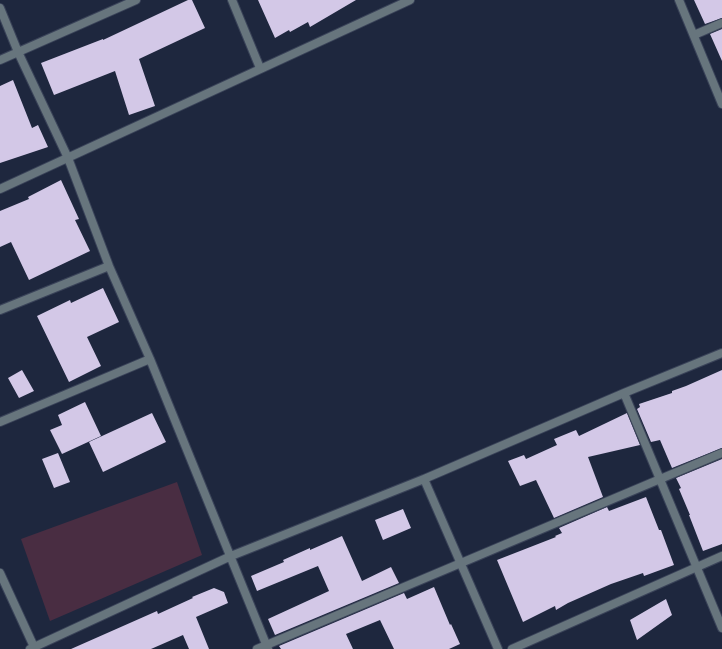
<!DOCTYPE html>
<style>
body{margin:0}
canvas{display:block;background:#1e273e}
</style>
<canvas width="722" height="649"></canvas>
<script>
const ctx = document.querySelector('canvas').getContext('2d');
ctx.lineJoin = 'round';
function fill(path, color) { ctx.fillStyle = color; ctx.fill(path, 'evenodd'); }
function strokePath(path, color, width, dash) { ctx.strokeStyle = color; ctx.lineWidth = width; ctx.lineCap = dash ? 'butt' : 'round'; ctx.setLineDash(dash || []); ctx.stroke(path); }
const green = new Path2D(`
 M 177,482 L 202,555 L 50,621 L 21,539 Z`);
const building = new Path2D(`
 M 188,0 L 192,0 L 205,28 L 139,59 L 155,106 L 129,115 L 115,71 L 54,95 L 41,63 L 103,39 L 103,40 Z
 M 258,0 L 356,0 L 310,27 L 308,22 L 290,32 L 289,30 L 275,38 Z
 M 694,0 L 722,0 L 722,18 L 705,24 Z
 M 722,29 L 722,61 L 710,34 Z
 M 13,80 L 32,128 L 38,125 L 48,147 L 0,163 L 0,86 Z
 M 61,180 L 79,219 L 75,220 L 90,251 L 29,280 L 11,242 L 0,247 L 0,211 L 29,199 L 28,197 Z
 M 103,288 L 119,322 L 87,337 L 101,366 L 69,382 L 37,316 L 70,300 L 71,303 Z
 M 22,370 L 34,391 L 19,398 L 8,378 Z
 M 722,370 L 722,448 L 672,468 L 660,440 L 651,442 L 637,409 L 640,407 L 639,404 L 672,393 L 672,391 L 686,386 Z
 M 85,402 L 101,436 L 62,454 L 50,430 L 62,425 L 58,415 Z
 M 152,413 L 166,442 L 103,472 L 89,442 Z
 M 627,413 L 640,445 L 588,457 L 603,497 L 554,518 L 536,480 L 520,486 L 508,461 L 524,455 L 526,459 L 557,445 L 554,439 L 576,430 L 579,436 Z
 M 58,453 L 70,482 L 54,488 L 42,459 Z
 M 722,459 L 722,544 L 703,551 L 689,515 L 690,515 L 679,489 L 681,488 L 676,478 Z
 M 646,497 L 659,530 L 661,530 L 674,565 L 644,576 L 643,573 L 611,584 L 568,603 L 556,610 L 555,606 L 523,622 L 497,560 L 556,537 L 555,536 L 562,533 L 559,528 L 607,507 L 609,511 Z
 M 403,509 L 411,528 L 383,540 L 375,520 Z
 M 342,536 L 362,581 L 391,567 L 399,583 L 275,635 L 268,619 L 329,591 L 318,566 L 257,591 L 251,576 L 284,562 L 283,560 L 310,548 L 310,550 Z
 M 434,587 L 450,625 L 451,624 L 460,644 L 449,649 L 394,649 L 380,620 L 346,634 L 353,649 L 281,649 L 279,646 L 404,593 L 407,599 Z
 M 214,588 L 224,592 L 228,603 L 196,617 L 209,649 L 189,649 L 183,635 L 151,649 L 71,649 L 157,611 L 158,614 L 193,598 L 192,597 Z
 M 666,599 L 672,615 L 637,640 L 630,620 Z`);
const minor = new Path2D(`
 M 232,0 L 260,68
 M 679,0 L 722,104
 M 0,8 L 18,52 L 68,158 L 109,266 L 150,359 L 268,649
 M 694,35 L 722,23
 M 0,60 L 136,0
 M 0,189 L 410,0
 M 0,310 L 109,266
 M 624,393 L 722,628
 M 0,422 L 150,359
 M 424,479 L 498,649
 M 0,573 L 35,649
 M 30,649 L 231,556 L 424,479 L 624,393 L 722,353
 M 257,649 L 722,453
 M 512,649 L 722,556`);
fill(green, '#492d42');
fill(building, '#d3c8e7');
strokePath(minor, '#3a4359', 10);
strokePath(minor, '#67757d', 8);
</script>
